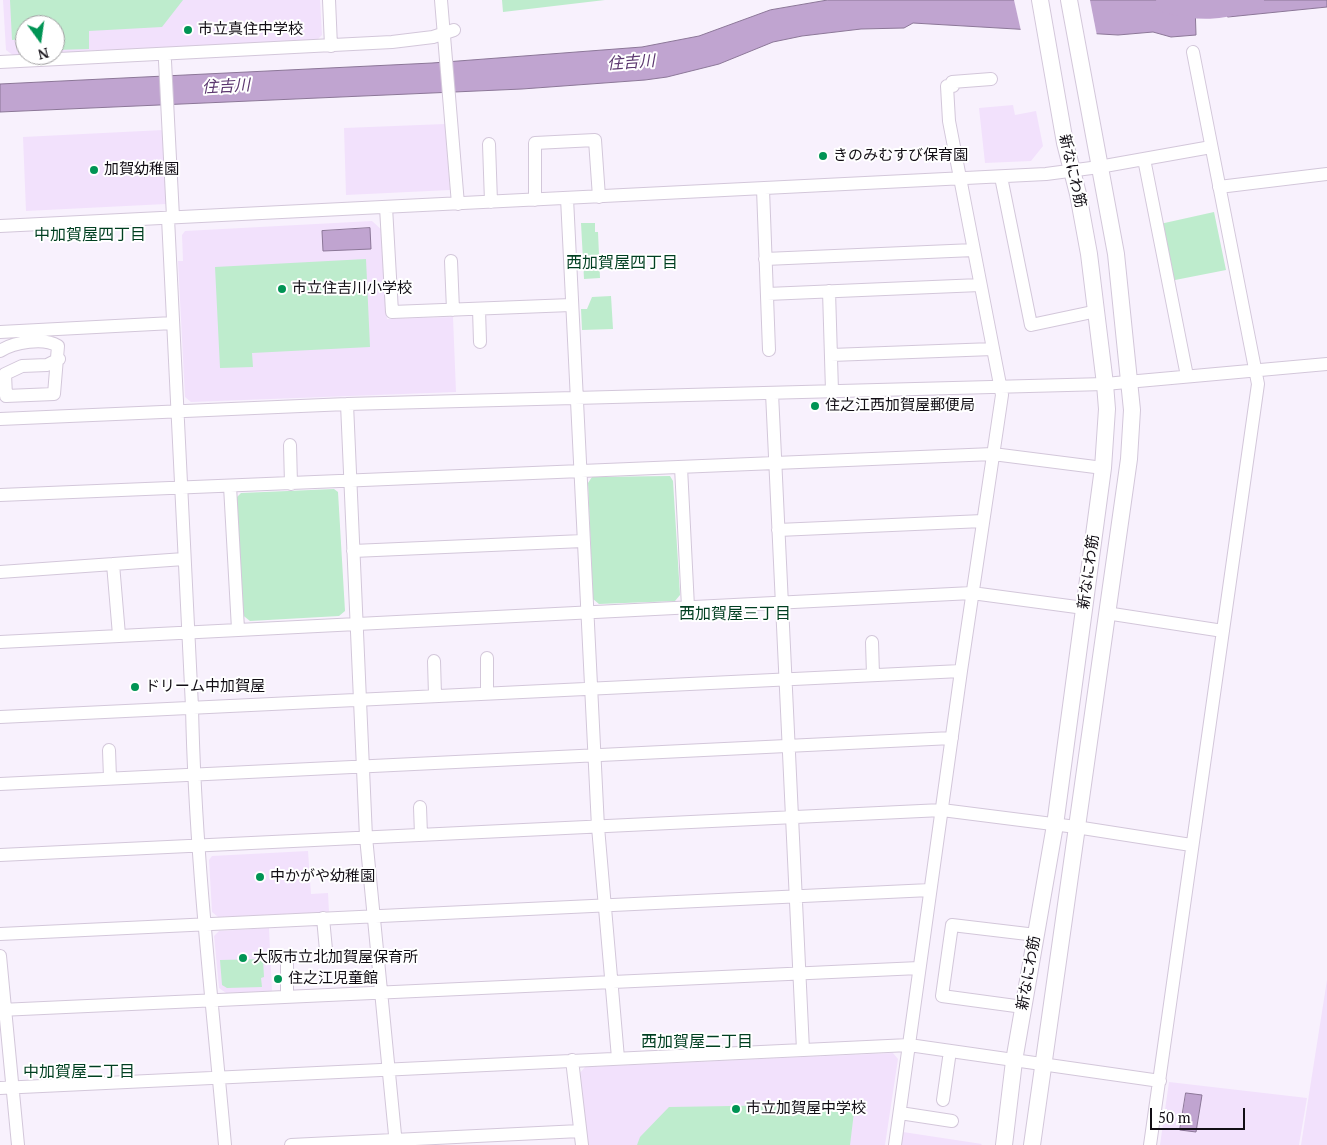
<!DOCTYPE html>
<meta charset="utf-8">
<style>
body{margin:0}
#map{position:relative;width:1327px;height:1145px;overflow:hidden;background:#f8f1fd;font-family:"PT Serif",serif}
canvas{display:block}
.north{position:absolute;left:15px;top:15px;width:50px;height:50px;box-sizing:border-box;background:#fff;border:1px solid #a09fa1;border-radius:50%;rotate:166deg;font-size:14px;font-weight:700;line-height:20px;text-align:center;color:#120e15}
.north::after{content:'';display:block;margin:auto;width:18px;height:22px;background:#009454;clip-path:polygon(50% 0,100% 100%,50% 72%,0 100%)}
.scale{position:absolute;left:1150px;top:1108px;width:95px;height:22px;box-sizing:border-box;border:2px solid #120e15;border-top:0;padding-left:6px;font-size:15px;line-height:18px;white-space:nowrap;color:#120e15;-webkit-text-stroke:4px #fff;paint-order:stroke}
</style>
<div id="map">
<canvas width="1327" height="1145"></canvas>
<div class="north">N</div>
<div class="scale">50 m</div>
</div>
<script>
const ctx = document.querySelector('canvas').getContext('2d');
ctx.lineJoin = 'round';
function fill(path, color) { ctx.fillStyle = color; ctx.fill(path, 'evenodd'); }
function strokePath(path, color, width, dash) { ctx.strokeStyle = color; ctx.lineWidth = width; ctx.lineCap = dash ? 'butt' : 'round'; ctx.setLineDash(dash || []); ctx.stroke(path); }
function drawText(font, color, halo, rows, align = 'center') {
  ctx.font = font + ' "PT Serif","Noto Sans JP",serif'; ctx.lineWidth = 4; ctx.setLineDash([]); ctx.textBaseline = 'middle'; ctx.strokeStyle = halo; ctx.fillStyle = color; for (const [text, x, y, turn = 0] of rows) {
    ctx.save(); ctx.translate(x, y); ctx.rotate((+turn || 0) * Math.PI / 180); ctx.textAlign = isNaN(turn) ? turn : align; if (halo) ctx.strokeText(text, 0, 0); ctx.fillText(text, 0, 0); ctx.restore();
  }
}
const built = new Path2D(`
 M 3,0 L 320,0 L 322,35 L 316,41 L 85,51 L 85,55 L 14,56 L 6,50 ZM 25,25 L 55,25 L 55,55 L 25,55 Z
 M 1013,105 L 1015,115 L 1036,111 L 1043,146 L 1031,161 L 985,163 L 979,108 Z
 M 445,124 L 450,190 L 346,195 L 344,128 Z
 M 163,130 L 166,204 L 26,211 L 23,137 Z
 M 372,221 L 383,231 L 387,319 L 453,317 L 456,392 L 191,402 L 185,397 L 178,261 L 183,261 L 182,235 L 185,231 Z
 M 308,851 L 311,894 L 328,893 L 329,912 L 218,917 L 212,912 L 209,860 L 212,856 Z
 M 269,928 L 272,991 L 226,993 L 219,988 L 214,936 L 219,931 Z
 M 1327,980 L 1327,1145 L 1301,1145 Z
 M 893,1053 L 898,1059 L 885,1145 L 586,1145 L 579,1074 L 585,1067 Z
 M 1169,1082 L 1307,1098 L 1299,1145 L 1160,1145 Z
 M 903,1132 L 982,1144 L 981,1145 L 901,1145 Z`);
const green = new Path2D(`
 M 10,0 L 183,0 L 162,27 L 89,31 L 89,49 L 55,50 L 55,25 L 25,25 L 25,39 L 12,40 Z
 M 502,0 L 605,0 L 503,12 Z
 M 1214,212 L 1226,270 L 1170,281 L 1160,224 Z
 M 581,223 L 595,223 L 595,232 L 598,232 L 600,278 L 584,279 Z
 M 366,259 L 370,347 L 252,353 L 253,367 L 220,368 L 215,267 Z
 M 611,296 L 613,329 L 582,330 L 581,309 L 587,309 L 592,297 Z
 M 670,476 L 673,481 L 680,595 L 675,601 L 599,604 L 593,599 L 588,483 L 592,477 Z
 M 334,489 L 338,492 L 345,611 L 339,616 L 250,621 L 240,613 L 234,500 L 241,493 Z
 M 263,959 L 264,977 L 261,978 L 262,987 L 227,988 L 222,985 L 220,960 Z
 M 855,1104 L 850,1145 L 637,1145 L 640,1137 L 669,1107 Z`);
const water = new Path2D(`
 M 828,0 L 1192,0 L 1195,4 L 1196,35 L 1171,37 L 1153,32 L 1118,35 L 913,23 L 904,28 L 861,29 L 802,36 L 773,42 L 719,64 L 667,77 L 645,80 L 522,89 L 0,112 L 0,84 L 432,63 L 642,47 L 699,36 L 770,10 Z
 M 1226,0 L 1327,0 L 1327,7 L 1228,17 Z
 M 370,228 L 371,249 L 323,251 L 322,231 Z
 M 1186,1093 L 1202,1095 L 1196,1132 L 1180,1130 Z`);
const pier = new Path2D(`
 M 1014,0 L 1090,0 L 1097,36 L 1021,31 Z`);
const river = new Path2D(`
 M 1167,2 C 1201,11 1218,9 1253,0`);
const minor = new Path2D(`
 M 329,0 L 331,46
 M 441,0 L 458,204
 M 165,61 L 173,217
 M 0,62 L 392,42 L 433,37 L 454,30
 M 489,144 L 491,202
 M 1144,159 L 1187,376
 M 1001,177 L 1031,325 L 1097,311
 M 1219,187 L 1327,174
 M 763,189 L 769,350
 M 567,198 L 598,827 L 618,1058
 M 535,200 L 535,143 L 595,140 L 599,197
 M 386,207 L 392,312 L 571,305
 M 168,218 L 192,707 C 195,854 212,999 225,1145
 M 0,226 L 1046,174 L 1099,167 L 1211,147
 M 765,259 L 974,250
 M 451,261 L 453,310
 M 829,291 L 832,391
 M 767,294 L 980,285
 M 479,309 L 480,342
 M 0,332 L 173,323
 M 0,351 C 14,342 44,337 58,346 L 54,394 L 6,396 L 5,374 L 22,366 L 47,365 L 59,359
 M 831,355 L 993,349
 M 772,393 L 803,1050
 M 347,404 L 366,837 L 396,1145
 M 0,419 L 347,404 L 1105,384 L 1327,364
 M 290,445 L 291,484
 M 681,467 L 688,607
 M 230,486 L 238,629
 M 0,495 L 993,454 L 1103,468
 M 778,530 L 983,521
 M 353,551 L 583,541
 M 113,564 L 119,635
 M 0,572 L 184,559
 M 1106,613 L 1223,631
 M 0,642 L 972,593 L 1084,608
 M 872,642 L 873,675
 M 487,658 L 487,693
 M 434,661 L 435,695
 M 0,717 L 961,671
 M 109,750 L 110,778
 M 0,784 L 952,738
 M 420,807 L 421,835
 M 0,855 L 942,810 L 1076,827 L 1191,845
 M 323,918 L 326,950
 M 0,934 L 930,890
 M 0,956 L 18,1145
 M 287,963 L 287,996
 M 1023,1007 L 942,996 L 952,925 L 1036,935
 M 0,1010 L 919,968
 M 572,1060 L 582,1145
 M 0,1088 L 909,1045 L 1160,1081
 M 943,1100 L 950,1051
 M 900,1113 L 952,1121
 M 291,1145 L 580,1131
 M 895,1145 L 961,671 L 1002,395 L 949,121 L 947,86 L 953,86 L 952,82 L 991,79
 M 1150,1145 L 1258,384 L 1193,52`);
const major = new Path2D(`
 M 1004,1145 L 1014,1061 L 1055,825 L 1103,468 L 1107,409 L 1105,384 L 1089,254 L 1078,194 L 1065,143 L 1040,0
 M 1032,1145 L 1129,459 L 1132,410 L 1116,254 L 1069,0`);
const markers = [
 [188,30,5,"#009454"],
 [823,156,5,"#009454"],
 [94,170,5,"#009454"],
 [282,289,5,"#009454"],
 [815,406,5,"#009454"],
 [135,687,5,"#009454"],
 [260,877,5,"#009454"],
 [243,958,5,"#009454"],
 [278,979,5,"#009454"],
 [736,1109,5,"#009454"]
];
const poiNames = [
 ["市立真住中学校",198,30],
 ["きのみむすび保育園",833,156],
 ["加賀幼稚園",104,170],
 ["市立住吉川小学校",292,289],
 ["住之江西加賀屋郵便局",825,406],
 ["ドリーム中加賀屋",145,687],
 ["中かがや幼稚園",270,877],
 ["大阪市立北加賀屋保育所",253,958],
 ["住之江児童館",288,979],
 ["市立加賀屋中学校",746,1109]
];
const streetNames = [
 ["新なにわ筋",1072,171,77],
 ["新なにわ筋",1089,572,-82],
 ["新なにわ筋",1029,973,-80]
];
const waterNames = [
 ["住吉川",631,63,-4],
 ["住吉川",226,87,-3]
];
const neighbourhoodNames = [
 ["中加賀屋四丁目",90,235],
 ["西加賀屋四丁目",622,263],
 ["西加賀屋三丁目",735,614],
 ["西加賀屋二丁目",697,1042],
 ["中加賀屋二丁目",79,1072]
];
fill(built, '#f2e1fc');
fill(green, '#beeccd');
fill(water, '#c0a4d0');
strokePath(water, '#8c7798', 1);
fill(pier, '#f8f1fd');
strokePath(river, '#c0a4d0', 22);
strokePath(minor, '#d3c7da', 14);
strokePath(major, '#d3c7da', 18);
strokePath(minor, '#fff', 12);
strokePath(major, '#fff', 16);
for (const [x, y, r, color] of markers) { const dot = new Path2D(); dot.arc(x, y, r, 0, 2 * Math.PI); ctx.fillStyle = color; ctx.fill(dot); strokePath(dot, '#fff', 2); }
drawText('15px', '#120e15', '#fff', poiNames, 'left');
drawText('15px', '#120e15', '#fff', streetNames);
drawText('italic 16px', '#5c3870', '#fff', waterNames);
drawText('16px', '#003f21', '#fff', neighbourhoodNames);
</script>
